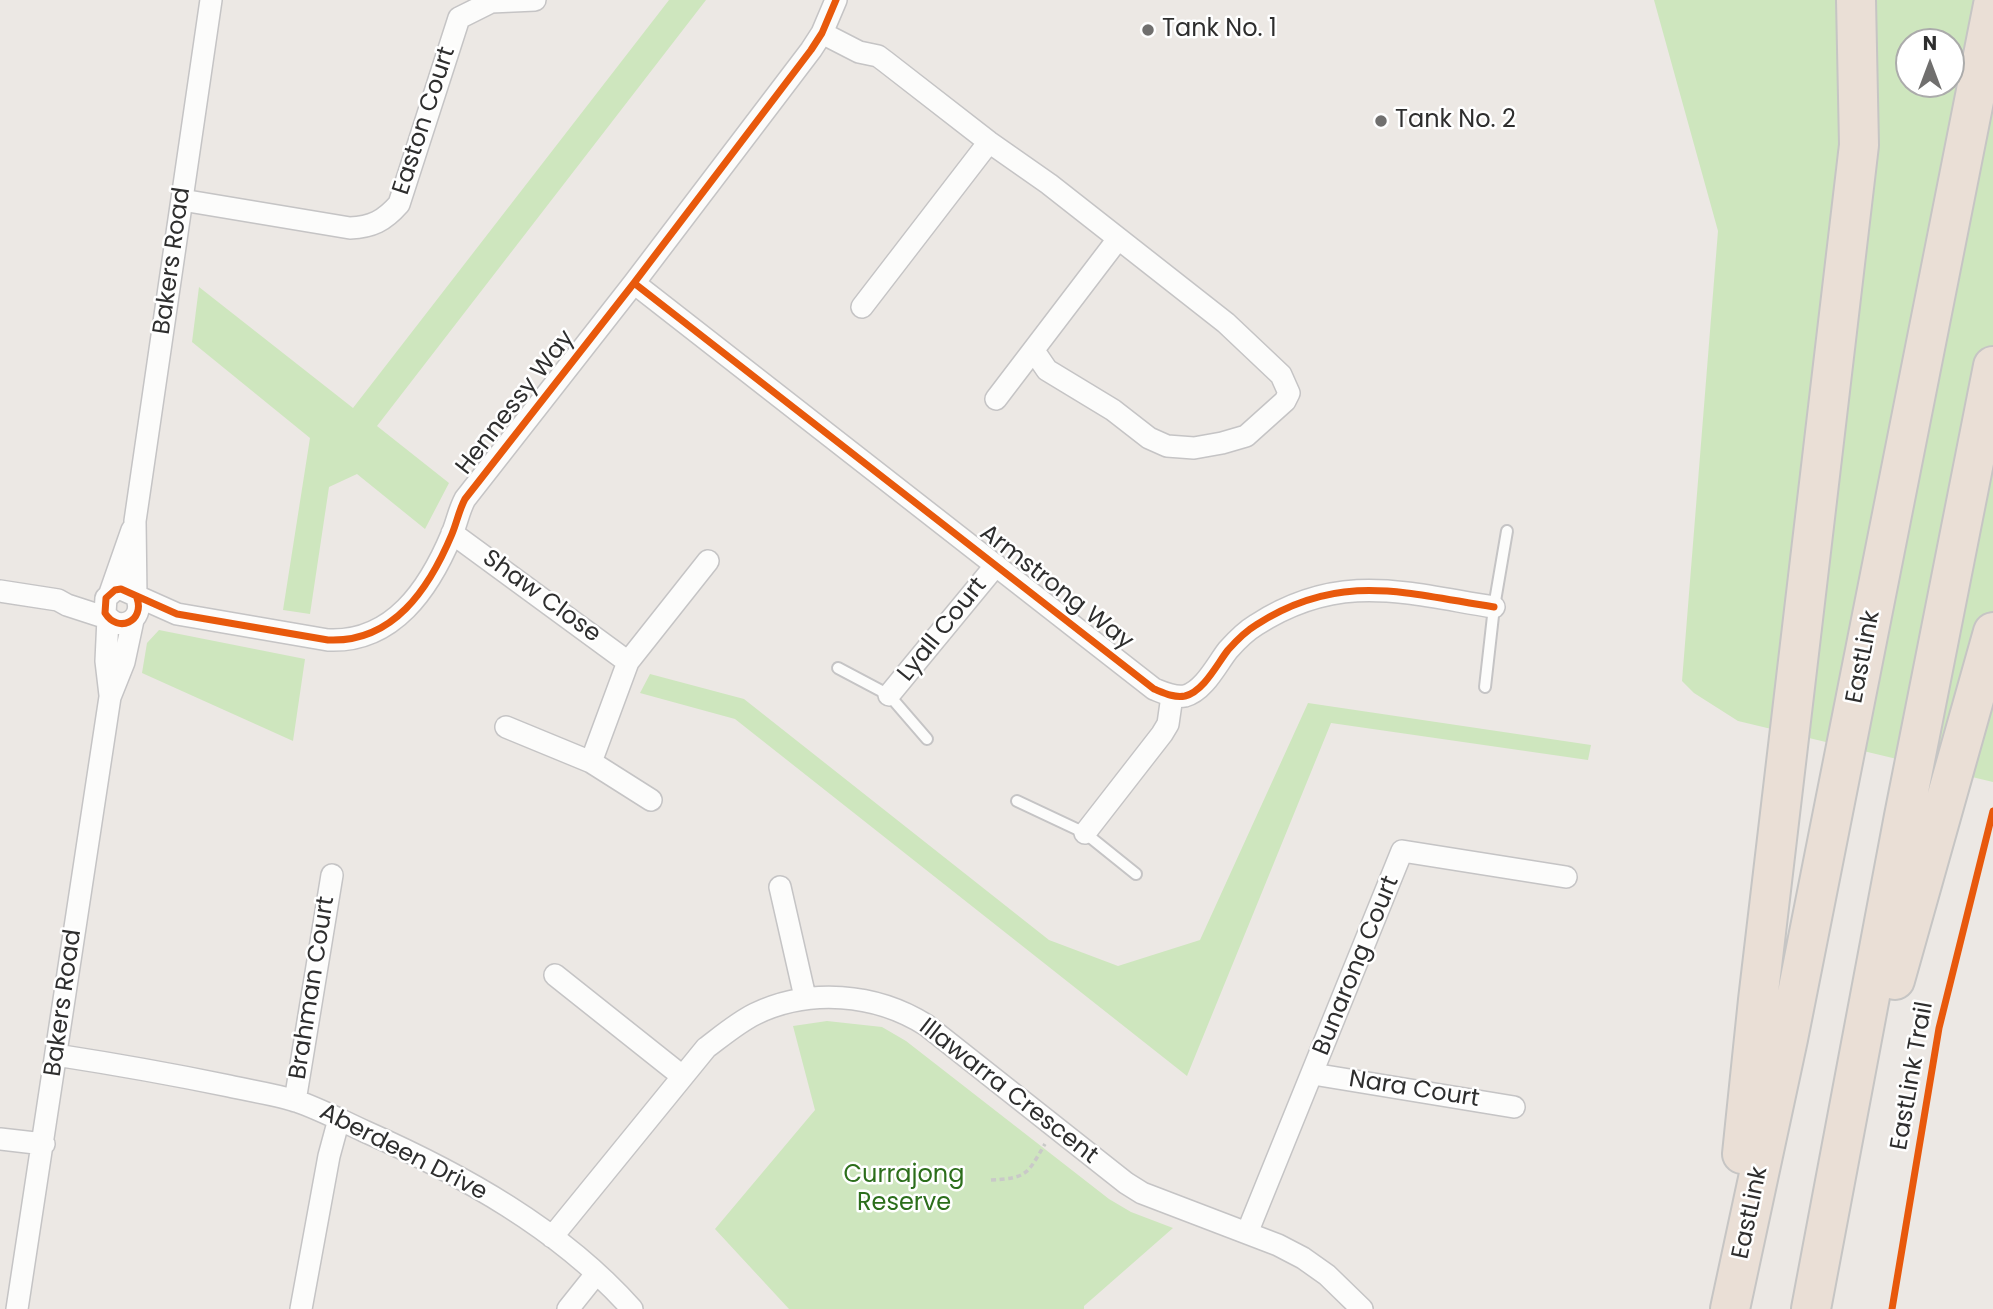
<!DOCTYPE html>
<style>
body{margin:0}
#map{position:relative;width:1993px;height:1309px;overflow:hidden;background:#ece8e4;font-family:Poppins,sans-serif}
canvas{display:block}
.north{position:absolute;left:1895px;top:28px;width:70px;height:70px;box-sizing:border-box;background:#fff;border:2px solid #ababab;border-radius:50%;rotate:0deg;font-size:19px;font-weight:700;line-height:28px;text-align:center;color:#2e2e2e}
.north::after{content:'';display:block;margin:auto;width:24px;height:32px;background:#706f6e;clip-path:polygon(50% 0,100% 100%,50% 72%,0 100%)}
</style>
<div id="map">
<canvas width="1993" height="1309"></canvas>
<div class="north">N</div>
</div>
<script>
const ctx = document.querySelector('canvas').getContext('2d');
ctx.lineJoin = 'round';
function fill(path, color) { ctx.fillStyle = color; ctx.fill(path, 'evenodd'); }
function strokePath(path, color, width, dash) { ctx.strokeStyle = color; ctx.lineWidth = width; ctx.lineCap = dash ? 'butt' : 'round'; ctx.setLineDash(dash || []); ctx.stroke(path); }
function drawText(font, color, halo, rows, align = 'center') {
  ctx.font = font + ' Poppins,sans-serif'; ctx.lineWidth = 5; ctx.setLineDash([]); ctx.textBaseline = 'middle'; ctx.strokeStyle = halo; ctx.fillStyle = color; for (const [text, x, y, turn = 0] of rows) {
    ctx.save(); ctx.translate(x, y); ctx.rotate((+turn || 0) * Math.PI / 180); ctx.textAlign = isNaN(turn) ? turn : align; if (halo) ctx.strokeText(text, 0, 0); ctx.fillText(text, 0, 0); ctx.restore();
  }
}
const green = new Path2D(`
 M 669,0 L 706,0 L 377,426 L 449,483 L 425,529 L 357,474 L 329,487 L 310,614 L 283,610 L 310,438 L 192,342 L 199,287 L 353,408 Z
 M 1654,0 L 1993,0 L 1993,782 L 1738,721 L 1694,693 L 1682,681 L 1718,231 ZM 1909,42 L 1951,42 L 1951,84 L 1909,84 Z
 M 159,630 L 305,659 L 293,741 L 142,673 L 147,643 Z
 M 650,674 L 744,699 L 1049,940 L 1118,966 L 1200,940 L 1308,703 L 1591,745 L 1588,760 L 1331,723 L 1187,1076 L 735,719 L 640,693 Z
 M 827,1021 L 882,1027 L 906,1041 L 1109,1199 L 1131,1212 L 1173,1228 L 1084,1306 L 1084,1309 L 789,1309 L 715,1229 L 815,1110 L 793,1026 Z`);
const path = new Path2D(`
 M 991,1180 C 1028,1178 1027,1174 1045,1144`);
const lane = new Path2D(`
 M 838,668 L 889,695 L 927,739
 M 1485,687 L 1494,607 L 1507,531
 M 1017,801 L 1085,833 L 1136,874`);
const street = new Path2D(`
 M 822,33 L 859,52 L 878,56 L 886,62 L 989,142 L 1049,184 L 1226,323 L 1281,375 L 1289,393 L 1285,401 L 1246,436 L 1222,443 L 1194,448 L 1167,446 L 1149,438 L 1113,410 L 1047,370 L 1034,351
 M 182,200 L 350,228 C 372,227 384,221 399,204 L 459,18 L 491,2 L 535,0
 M 634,283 L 1154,689 C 1164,693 1174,698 1185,696 C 1204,691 1217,664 1228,650 C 1236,641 1246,631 1256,625 C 1340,571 1404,593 1494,607
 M 862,307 L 989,142
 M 996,399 L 1118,239
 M 452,533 L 628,662 L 591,762
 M 0,591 L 58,600 L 67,605 L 107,618
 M 110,593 L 132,530
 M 136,597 L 135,521 L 211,0
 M 137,598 C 145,621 118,634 105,613 L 106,598 L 115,590 L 121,589 L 177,614 L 328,640 C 393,643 429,589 452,534 C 457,522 459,510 465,499 L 634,283 L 811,50 L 822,33 L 836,0
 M 108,618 L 106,661 L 110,695
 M 628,662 L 708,561
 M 889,695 L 996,565
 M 506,727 L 591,762 L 651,800
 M 1085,833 L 1162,734 L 1168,724 L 1172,696
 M 780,887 L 805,997
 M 555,975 L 682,1076
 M 56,1055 C 114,1064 171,1074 229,1086 C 251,1091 274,1094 296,1101 C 320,1109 342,1121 364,1131 C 461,1174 561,1229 632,1309
 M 1313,1074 L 1514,1107
 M 295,1101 L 332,875
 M 0,1139 L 44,1144
 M 1247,1233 L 1402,851 L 1566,877
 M 552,1237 L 706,1048 C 722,1036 737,1023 755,1014 C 809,988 875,993 926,1025 L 1126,1183 L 1142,1193 L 1278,1245 L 1303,1258 L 1327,1275 L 1362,1309
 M 17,1309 L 110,697 L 124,662 L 133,620
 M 301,1309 L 329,1156 L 339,1119
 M 568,1309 L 596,1274`);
const highway = new Path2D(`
 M 1895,980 L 1993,632
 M 1742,1154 L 1758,1000 L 1859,145 L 1856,0
 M 1730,1309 L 1788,1039 L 1993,5
 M 1811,1309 L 1904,816 L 1993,366`);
const cycleway = new Path2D(`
 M 634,283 L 1154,689 C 1164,693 1174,698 1185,696 C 1204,691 1217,664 1228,650 C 1236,641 1246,631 1256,625 C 1340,571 1404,593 1494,607
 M 137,598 C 145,621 118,634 105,613 L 106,598 L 115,590 L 121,589 L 177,614 L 328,640 C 393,643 429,589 452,534 C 457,522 459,510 465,499 L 634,283 L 811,50 L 822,33 L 836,0
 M 1892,1309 L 1939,1028 L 1993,811`);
const markers = [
 [1148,30,7,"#706f6e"],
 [1381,121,7,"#706f6e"]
];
const poiNames = [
 ["Tank No. 1",1162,30],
 ["Tank No. 2",1395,121]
];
const streetNames = [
 ["Easton Court",425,121,-72],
 ["Bakers Road",173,261,-82],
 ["Hennessy Way",516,403,-52],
 ["Armstrong Way",1056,588,38],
 ["Shaw Close",541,597,36],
 ["Lyall Court",943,630,-51],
 ["EastLink",1864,657,-79],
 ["Bunarong Court",1357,966,-68],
 ["Brahman Court",313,988,-81],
 ["Bakers Road",64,1003,-82],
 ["EastLink Trail",1913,1076,-80],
 ["Nara Court",1414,1090,9],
 ["Illawarra Crescent",1008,1092,38],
 ["Aberdeen Drive",403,1153,27],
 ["EastLink",1751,1213,-78]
];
const parkNames = [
 ["Currajong",904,1176],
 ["Reserve",904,1204]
];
fill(green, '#cee6be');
strokePath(lane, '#c5c4c5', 14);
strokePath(street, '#c5c4c5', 24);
strokePath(highway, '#c6c5c4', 42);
strokePath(path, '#c9c9c8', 3.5, [5, 3.5]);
strokePath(lane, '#fcfcfb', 10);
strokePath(street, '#fcfcfb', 21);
strokePath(highway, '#eadfd6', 38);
strokePath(cycleway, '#e8590c', 7);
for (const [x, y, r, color] of markers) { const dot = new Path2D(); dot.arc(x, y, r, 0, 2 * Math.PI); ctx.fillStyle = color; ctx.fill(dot); strokePath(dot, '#fff', 2.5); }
drawText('24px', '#2e2e2e', '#fff', poiNames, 'left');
drawText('24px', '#2e2e2e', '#fff', streetNames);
drawText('24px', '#2c6e1b', '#fff', parkNames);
</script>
